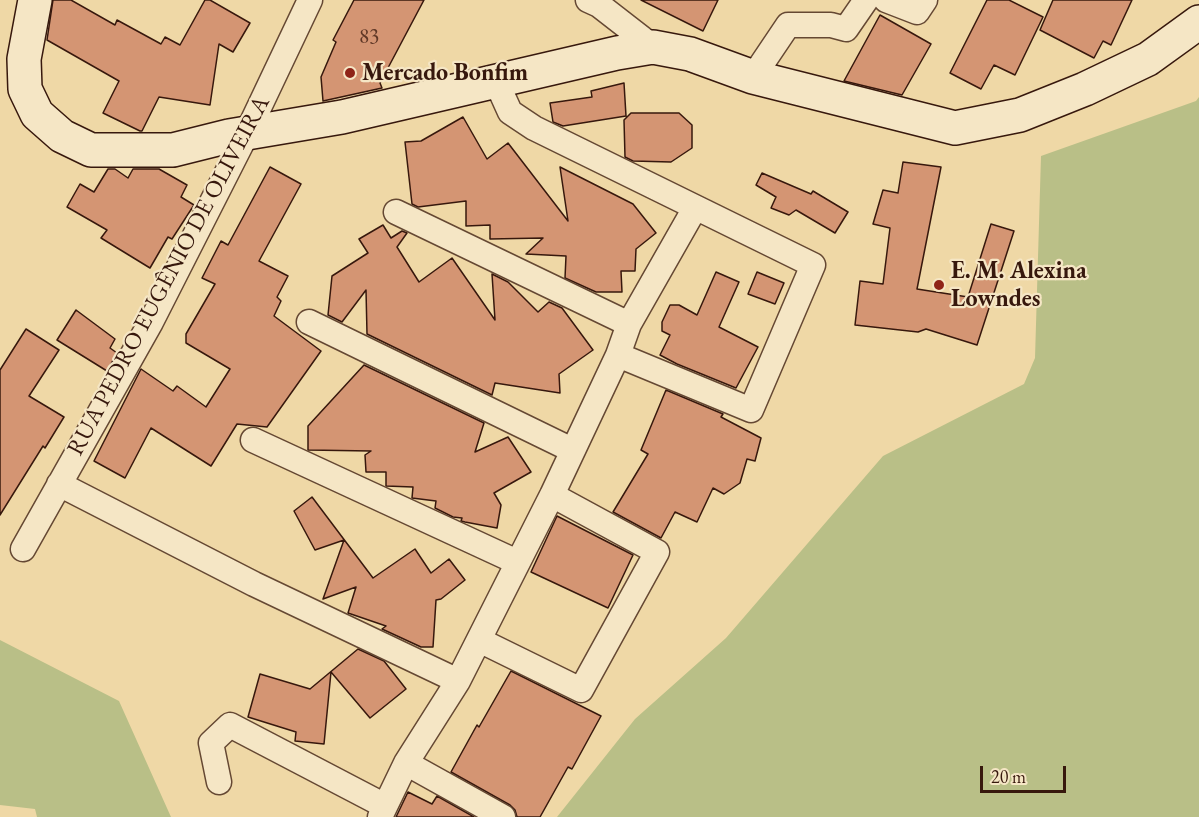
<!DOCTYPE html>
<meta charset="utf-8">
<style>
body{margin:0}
#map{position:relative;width:1199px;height:817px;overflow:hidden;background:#efd8a6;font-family:"EB Garamond",serif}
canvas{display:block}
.scale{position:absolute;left:980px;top:766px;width:86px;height:27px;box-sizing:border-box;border:3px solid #37180d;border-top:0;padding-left:8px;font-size:18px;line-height:21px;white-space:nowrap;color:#37180d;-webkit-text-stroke:4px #f5e6c5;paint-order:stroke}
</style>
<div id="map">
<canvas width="1199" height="817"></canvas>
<div class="scale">20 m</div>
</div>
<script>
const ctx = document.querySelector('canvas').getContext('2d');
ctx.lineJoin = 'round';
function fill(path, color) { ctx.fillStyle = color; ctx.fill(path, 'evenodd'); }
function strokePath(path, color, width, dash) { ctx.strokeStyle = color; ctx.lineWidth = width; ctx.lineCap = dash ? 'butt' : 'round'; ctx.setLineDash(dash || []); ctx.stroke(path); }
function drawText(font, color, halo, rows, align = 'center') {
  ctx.font = font + ' "EB Garamond",serif'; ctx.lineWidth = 4.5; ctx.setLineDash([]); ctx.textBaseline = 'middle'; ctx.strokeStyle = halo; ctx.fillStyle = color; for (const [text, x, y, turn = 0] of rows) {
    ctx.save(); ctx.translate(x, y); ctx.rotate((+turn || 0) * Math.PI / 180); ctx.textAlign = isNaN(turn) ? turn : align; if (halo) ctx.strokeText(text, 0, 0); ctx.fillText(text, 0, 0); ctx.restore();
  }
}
const green = new Path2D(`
 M 1199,97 L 1199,817 L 557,817 L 635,719 L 726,638 L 883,456 L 1024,384 L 1035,358 L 1041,156 L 1196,101 Z
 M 0,640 L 119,701 L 171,817 L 37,817 L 35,809 L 0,805 Z`);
const building = new Path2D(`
 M 53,0 L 71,0 L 115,25 L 117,20 L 161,44 L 165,37 L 180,45 L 205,0 L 210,0 L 250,23 L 233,52 L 219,44 L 210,105 L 159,97 L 142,131 L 140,131 L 103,113 L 119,81 L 47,40 Z
 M 354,0 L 424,0 L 380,83 L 382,88 L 323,101 L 321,77 L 336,42 L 333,40 Z
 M 641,0 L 718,0 L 703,31 Z
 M 987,0 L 1009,0 L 1043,17 L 1015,75 L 994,65 L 981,89 L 950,73 Z
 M 1053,0 L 1132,0 L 1111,45 L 1103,41 L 1094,58 L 1040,30 Z
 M 880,15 L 931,44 L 902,95 L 844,81 Z
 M 624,83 L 626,116 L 563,126 L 553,122 L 550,103 L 592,97 L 591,91 Z
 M 631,113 L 679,113 L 692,125 L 692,148 L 671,162 L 633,161 L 625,157 L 624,120 Z
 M 463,117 L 487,159 L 508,143 L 568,221 L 560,167 L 633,204 L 656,233 L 636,249 L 635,271 L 621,271 L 622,292 L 596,292 L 565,278 L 566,256 L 526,254 L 543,238 L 490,239 L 490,225 L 466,226 L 466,201 L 418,207 L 412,204 L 405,142 L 421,141 Z
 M 903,162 L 941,167 L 917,289 L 968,297 L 991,224 L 1014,231 L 977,345 L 926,329 L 918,332 L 855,325 L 860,281 L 883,284 L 890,228 L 873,224 L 883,190 L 898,193 Z
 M 270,167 L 301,184 L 259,261 L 288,276 L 277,297 L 281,301 L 274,316 L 321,351 L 267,427 L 237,424 L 211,466 L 151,428 L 125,478 L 94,461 L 141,369 L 173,391 L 177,386 L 206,407 L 230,369 L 186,343 L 186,334 L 215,284 L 202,278 L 221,241 L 228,245 Z
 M 108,169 L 115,169 L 128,178 L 133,169 L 159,169 L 187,185 L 181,197 L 194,205 L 172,239 L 168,237 L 150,268 L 101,238 L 107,230 L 67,207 L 80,184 L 94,192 Z
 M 762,173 L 811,194 L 813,191 L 848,212 L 835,233 L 796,210 L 789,215 L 771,208 L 776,197 L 756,185 Z
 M 383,225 L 391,238 L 402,231 L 407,233 L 397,247 L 419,282 L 452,258 L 495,320 L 492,274 L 508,282 L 538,312 L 549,302 L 562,308 L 593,350 L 559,374 L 560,393 L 495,383 L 492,395 L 367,334 L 366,290 L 342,322 L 328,315 L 332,276 L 368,253 L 359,239 Z
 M 716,272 L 739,282 L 719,327 L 758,347 L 736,388 L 677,364 L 660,355 L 670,335 L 662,331 L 662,322 L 670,305 L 679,305 L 697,315 Z
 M 757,272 L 784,283 L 775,304 L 748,294 Z
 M 76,310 L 115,339 L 110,348 L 117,353 L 107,371 L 57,340 Z
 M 26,329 L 59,350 L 29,396 L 64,417 L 45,448 L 43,446 L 0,515 L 0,370 Z
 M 364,365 L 484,423 L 475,452 L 508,437 L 531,472 L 494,493 L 501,505 L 497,528 L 465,522 L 461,521 L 462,518 L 453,517 L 435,508 L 436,501 L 412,498 L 413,487 L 386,486 L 386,472 L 366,472 L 365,455 L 371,451 L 308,450 L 308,426 Z
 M 666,390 L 723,414 L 721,417 L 761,438 L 755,461 L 747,459 L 740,483 L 724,494 L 713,488 L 697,522 L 675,512 L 661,538 L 613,512 L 648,454 L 641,450 Z
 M 312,497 L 373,578 L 415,549 L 431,573 L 449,559 L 465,580 L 441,599 L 436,600 L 433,647 L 421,647 L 382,629 L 386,626 L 348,613 L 356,587 L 323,599 L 344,540 L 315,550 L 294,511 Z
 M 557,516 L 633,555 L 608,608 L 531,572 Z
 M 358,649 L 384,661 L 406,689 L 370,718 L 331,672 L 324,744 L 295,741 L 296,732 L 248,717 L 260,674 L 310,689 Z
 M 511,671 L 601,716 L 572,769 L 568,767 L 540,817 L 517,817 L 515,810 L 510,805 L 451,772 L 477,725 L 479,727 Z
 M 408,792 L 432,804 L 437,796 L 474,817 L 396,817 Z`);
const minor = new Path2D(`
 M 588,0 L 599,5 L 653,47
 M 886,0 L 917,12 L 925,0
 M 753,77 L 788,25 L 831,25 L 846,29 L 866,0
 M 496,81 L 510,112 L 534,128 L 813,265 L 751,410 L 618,355
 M 396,212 L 629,324
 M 309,322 L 572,450
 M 253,440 L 517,562
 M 59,484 L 254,584 L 458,681
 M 23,549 L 151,322 L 246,135 L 310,0
 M 479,640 L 581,690 L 657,552 L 552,495
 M 406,763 L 503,817
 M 219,782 L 211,743 L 230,725 L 385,806
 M 380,817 L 406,763 L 458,681 L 552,495 L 618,355 L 629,324 L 695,208`);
const secondary = new Path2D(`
 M 35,0 L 24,59 L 25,89 L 37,114 L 62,136 L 91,150 L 173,150 L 229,136 L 342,117 L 617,53 L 653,47 L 690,54 L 753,77 L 955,128 L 1020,115 L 1085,89 L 1148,59 L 1199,22`);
const markers = [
 [350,73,6,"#8f2418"],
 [939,285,6,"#8f2418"]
];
const numberNames = [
 ["83",369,37]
];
const poiNames = [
 ["Mercado Bonfim",362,73],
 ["E. M. Alexina",951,271],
 ["Lowndes",951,299]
];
const streetNames = [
 ["RUA PEDRO EUGÊNIO DE OLIVEIRA",169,276,-62]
];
fill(green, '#b9bf87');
fill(building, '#d49573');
strokePath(building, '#37180d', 1.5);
strokePath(minor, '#654833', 27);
strokePath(secondary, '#37180d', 36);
strokePath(minor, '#f5e6c5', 24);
strokePath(secondary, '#f5e6c5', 33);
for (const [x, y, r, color] of markers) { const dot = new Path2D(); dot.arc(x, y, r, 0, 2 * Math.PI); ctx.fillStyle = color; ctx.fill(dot); strokePath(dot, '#f5e6c5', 2); }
drawText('21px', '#5e3726', null, numberNames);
drawText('bold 24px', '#37180d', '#f5e6c5', poiNames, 'left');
drawText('24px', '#37180d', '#f5e6c5', streetNames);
</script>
